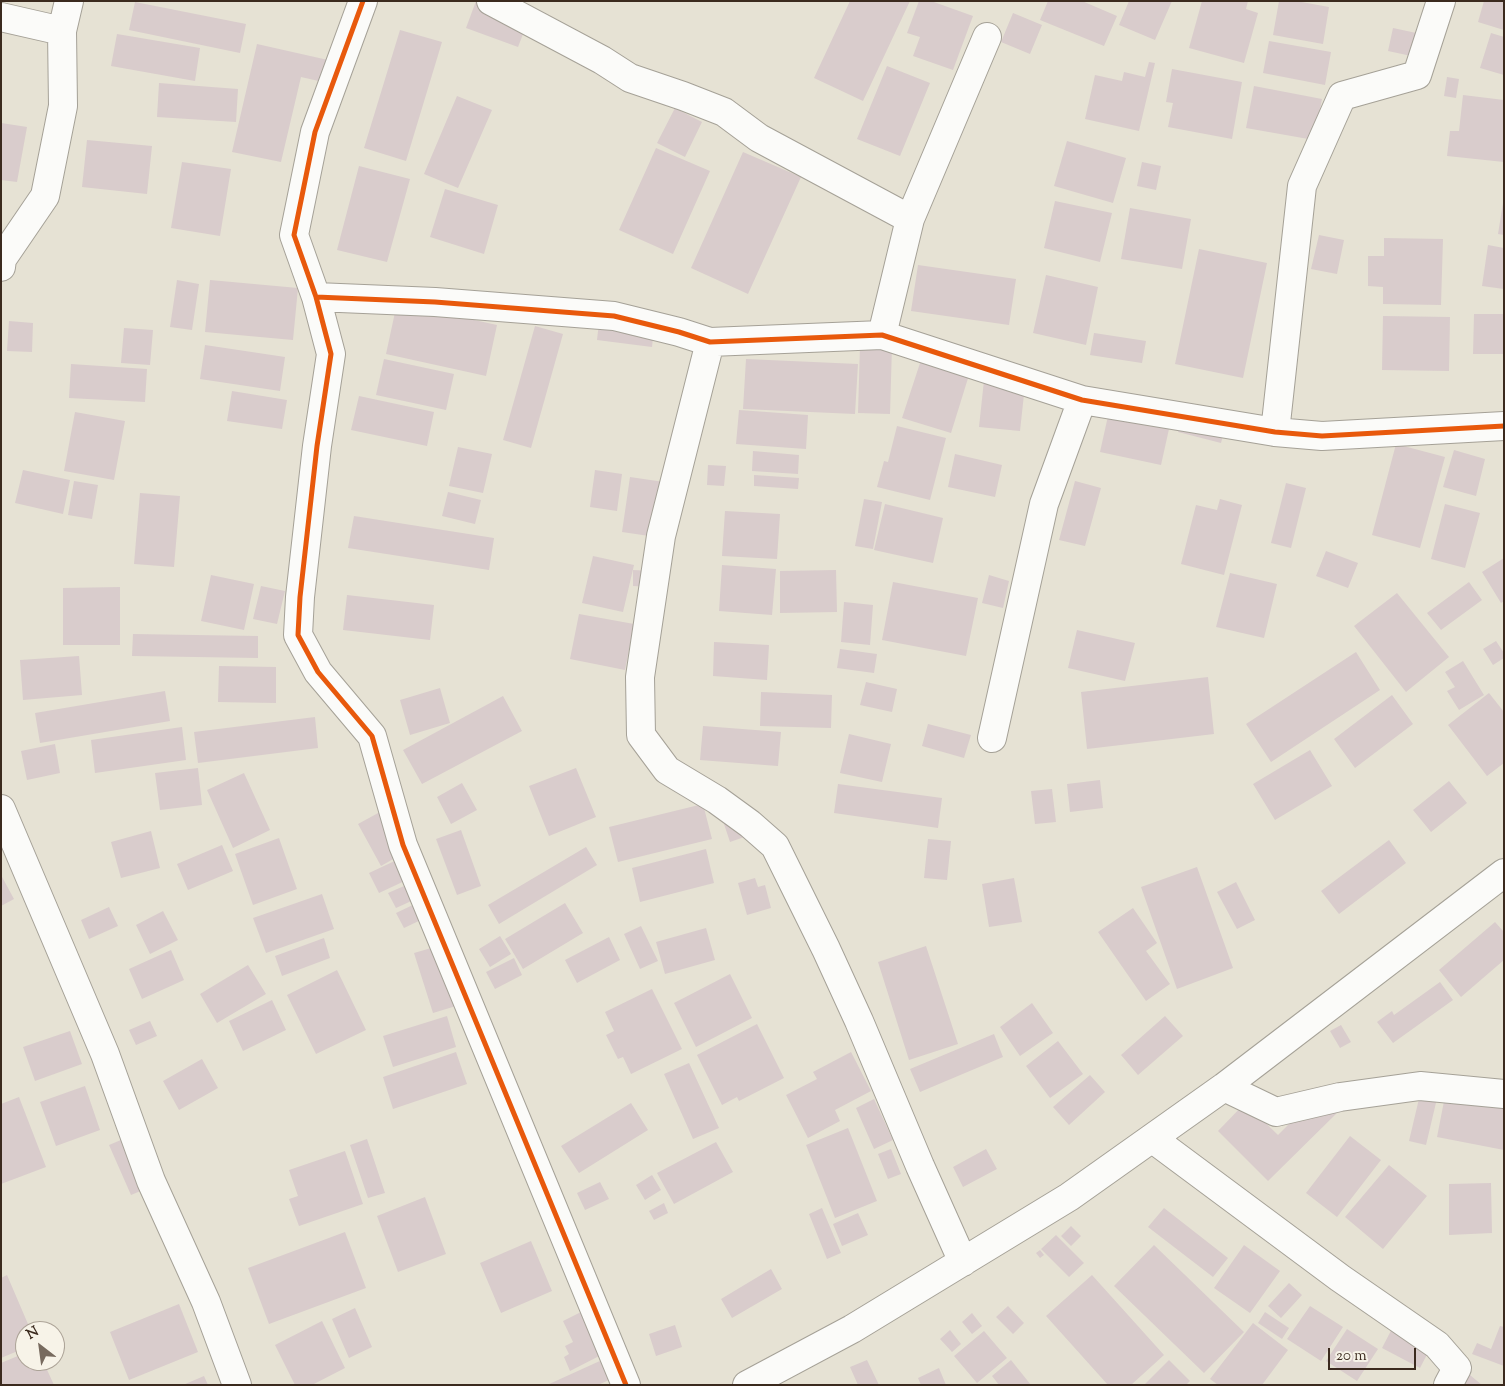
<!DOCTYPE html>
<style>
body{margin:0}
#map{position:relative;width:1505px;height:1386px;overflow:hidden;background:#e6e2d4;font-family:"Sorts Mill Goudy",serif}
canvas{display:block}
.frame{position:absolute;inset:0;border:2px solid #3b2a1e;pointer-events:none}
.north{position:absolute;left:15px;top:1321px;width:50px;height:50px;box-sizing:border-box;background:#f7f3e8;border:1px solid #aca397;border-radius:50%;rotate:330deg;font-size:14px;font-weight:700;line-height:20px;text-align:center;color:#3b2a1e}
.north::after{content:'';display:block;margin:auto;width:18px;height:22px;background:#776a5e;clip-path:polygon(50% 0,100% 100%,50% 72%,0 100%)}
.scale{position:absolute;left:1328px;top:1348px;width:88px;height:22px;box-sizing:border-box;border:2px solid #3b2a1e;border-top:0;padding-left:6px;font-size:15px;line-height:18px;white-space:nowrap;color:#3b2a1e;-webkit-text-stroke:4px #f7f3e8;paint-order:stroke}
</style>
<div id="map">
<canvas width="1505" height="1386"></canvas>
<div class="frame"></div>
<div class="north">N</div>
<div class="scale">20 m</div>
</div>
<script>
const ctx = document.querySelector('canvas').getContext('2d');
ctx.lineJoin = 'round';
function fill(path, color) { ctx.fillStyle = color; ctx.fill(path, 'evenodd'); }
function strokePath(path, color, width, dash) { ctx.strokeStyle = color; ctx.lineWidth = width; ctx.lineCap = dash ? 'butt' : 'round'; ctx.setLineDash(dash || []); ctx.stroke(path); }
const building = new Path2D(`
 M 476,1 L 491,1 L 530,16 L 518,47 L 466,28 Z
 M 850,1 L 910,1 L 863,101 L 814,78 Z
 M 919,1 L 931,1 L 973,16 L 953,70 L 913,56 L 920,37 L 907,33 Z
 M 1048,1 L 1082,1 L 1117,16 L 1104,46 L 1040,20 Z
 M 1129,1 L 1172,1 L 1155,40 L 1119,25 Z
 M 1202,1 L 1248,1 L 1246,9 L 1258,13 L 1244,63 L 1189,48 Z
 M 1279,1 L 1296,1 L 1329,7 L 1323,44 L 1273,35 Z
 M 1484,1 L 1504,1 L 1504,30 L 1478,22 Z
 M 135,2 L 246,24 L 240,53 L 129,30 Z
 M 1013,13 L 1042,25 L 1030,54 L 1001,42 Z
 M 1393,28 L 1421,34 L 1416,57 L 1388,51 Z
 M 400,30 L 442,42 L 406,161 L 364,148 Z
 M 1491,33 L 1504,37 L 1504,75 L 1480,68 Z
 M 117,34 L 200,48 L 195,81 L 111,66 Z
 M 1269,41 L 1331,52 L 1325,85 L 1263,73 Z
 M 257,44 L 328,60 L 323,82 L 301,77 L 281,162 L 232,152 Z
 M 1149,62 L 1155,63 L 1139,131 L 1085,119 L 1095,75 L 1122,81 L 1124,72 L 1145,77 Z
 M 887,66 L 930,83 L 900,156 L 857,139 Z
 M 1172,69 L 1242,82 L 1232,139 L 1168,127 L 1173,103 L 1166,102 Z
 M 1447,77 L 1459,79 L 1456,98 L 1444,96 Z
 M 159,83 L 238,89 L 236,122 L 157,117 Z
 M 1254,86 L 1322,99 L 1314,140 L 1246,128 Z
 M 1463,95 L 1504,100 L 1504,162 L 1447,156 L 1450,131 L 1459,131 Z
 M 457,96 L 492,110 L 458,188 L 424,174 Z
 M 675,108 L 702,122 L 685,157 L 657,143 Z
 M 1,123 L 27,127 L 17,182 L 1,180 Z
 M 87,140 L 152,146 L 147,194 L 82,187 Z
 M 1067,141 L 1126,158 L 1113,203 L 1054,186 Z
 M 656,148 L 710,171 L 673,254 L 619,230 Z
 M 743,152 L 801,177 L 748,294 L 691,268 Z
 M 182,162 L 231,169 L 220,236 L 171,228 Z
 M 1142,162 L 1161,166 L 1156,190 L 1137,186 Z
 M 359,166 L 410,179 L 387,262 L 337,250 Z
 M 445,189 L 498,205 L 484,254 L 430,237 Z
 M 1055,201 L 1112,213 L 1100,262 L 1044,248 Z
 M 1503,203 L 1504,203 L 1504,235 L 1498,234 Z
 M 1130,208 L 1191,219 L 1182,269 L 1121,259 Z
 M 1319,235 L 1344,240 L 1337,274 L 1311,269 Z
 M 1384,238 L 1443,239 L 1441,305 L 1383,304 L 1383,287 L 1368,286 L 1368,256 L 1384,256 Z
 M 1488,245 L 1504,248 L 1504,289 L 1482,286 Z
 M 1199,249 L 1267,263 L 1243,378 L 1175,364 Z
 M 918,265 L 1016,279 L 1009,325 L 911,311 Z
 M 1046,275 L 1098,287 L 1086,345 L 1033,333 Z
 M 177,280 L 199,284 L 192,330 L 170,327 Z
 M 210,280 L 298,288 L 293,340 L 205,332 Z
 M 397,303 L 497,325 L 486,376 L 386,354 Z
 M 600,314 L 655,320 L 652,347 L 597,340 Z
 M 1474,314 L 1504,314 L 1504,354 L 1473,354 Z
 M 1383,316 L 1450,317 L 1449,371 L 1382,370 Z
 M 9,321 L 33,323 L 32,352 L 7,351 Z
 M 535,326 L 563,334 L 531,448 L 503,440 Z
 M 124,328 L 153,330 L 150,365 L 121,363 Z
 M 1094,333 L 1146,341 L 1142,363 L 1090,355 Z
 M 205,345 L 285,357 L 280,391 L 200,379 Z
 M 860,346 L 892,346 L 890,414 L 858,413 Z
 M 384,359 L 454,374 L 446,410 L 376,395 Z
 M 746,359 L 858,364 L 855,414 L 743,409 Z
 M 921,360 L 969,375 L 951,433 L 902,418 Z
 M 71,364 L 147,369 L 145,402 L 69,398 Z
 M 985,371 L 1026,376 L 1020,431 L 979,427 Z
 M 232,391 L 287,400 L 282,429 L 227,421 Z
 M 359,396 L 434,412 L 427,446 L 351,430 Z
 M 1112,398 L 1173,411 L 1161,465 L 1100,452 Z
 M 1185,409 L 1227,420 L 1221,443 L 1178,432 Z
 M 739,410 L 808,415 L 806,449 L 736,444 Z
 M 75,412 L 125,421 L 114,480 L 64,471 Z
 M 897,426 L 946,438 L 930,500 L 877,487 L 884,461 L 888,462 Z
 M 1396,444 L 1445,457 L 1420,548 L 1372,535 Z
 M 458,447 L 492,454 L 483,493 L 449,486 Z
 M 1454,450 L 1485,459 L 1476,496 L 1443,487 Z
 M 753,451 L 799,455 L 798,474 L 752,471 Z
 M 955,454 L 1002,465 L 995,497 L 948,487 Z
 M 708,465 L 726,466 L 724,486 L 707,485 Z
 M 23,470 L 70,480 L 63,514 L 15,503 Z
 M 595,470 L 622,474 L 617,511 L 590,507 Z
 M 754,475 L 799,478 L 798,489 L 754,486 Z
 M 630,477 L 664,482 L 656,537 L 622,532 Z
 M 74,481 L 98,485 L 92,519 L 68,515 Z
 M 1075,481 L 1101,488 L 1085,546 L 1059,540 Z
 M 1286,483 L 1306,488 L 1291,548 L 1271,543 Z
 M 448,492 L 481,500 L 475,524 L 442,516 Z
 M 140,493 L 180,496 L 174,567 L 134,564 Z
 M 864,499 L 882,502 L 873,549 L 855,546 Z
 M 1220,499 L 1242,505 L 1224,575 L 1181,564 L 1196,505 L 1217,510 Z
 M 885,504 L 943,518 L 933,563 L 874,550 Z
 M 1445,504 L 1480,513 L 1465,568 L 1431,559 Z
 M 725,511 L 780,514 L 777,559 L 722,556 Z
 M 354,516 L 494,538 L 489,570 L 348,548 Z
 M 1326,551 L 1358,563 L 1348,588 L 1316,576 Z
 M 593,556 L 634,565 L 623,612 L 582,603 Z
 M 1504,558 L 1504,601 L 1501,603 L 1482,572 Z
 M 722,565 L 776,569 L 772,615 L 719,611 Z
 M 633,570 L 651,571 L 650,587 L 633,586 Z
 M 836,570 L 837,612 L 780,613 L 780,571 Z
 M 1230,573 L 1277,584 L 1264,638 L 1216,627 Z
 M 211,575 L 254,584 L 244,630 L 201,621 Z
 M 989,575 L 1009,581 L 1003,608 L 982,603 Z
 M 893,582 L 978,598 L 966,656 L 882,640 Z
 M 1469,582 L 1482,600 L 1441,630 L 1427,613 Z
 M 261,586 L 285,591 L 277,624 L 253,619 Z
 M 120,587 L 120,645 L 63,645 L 63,588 Z
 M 1397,593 L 1449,657 L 1406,692 L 1354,626 Z
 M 347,595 L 434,605 L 430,640 L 343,630 Z
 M 844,602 L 873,605 L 870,645 L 841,642 Z
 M 579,614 L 634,624 L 625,670 L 570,659 Z
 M 1077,630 L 1135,643 L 1125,681 L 1068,668 Z
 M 133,634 L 258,636 L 258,658 L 132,656 Z
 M 1496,641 L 1504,653 L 1504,658 L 1493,665 L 1483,649 Z
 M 714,642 L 769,645 L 767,680 L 713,676 Z
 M 840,649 L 877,654 L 874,673 L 837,668 Z
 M 1356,652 L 1380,690 L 1271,762 L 1246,724 Z
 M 79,656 L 82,695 L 23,700 L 20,660 Z
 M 1463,661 L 1484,695 L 1459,710 L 1447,691 L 1455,687 L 1445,672 Z
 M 219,666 L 276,667 L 276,703 L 218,702 Z
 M 1208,677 L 1214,734 L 1087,749 L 1081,692 Z
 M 866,682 L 897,689 L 892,712 L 860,705 Z
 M 440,688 L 450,723 L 410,735 L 400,700 Z
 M 165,691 L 170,721 L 40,743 L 35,713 Z
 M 761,692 L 832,695 L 831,728 L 760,726 Z
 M 1489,693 L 1504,712 L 1504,763 L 1487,776 L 1448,725 Z
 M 1392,695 L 1413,724 L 1355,768 L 1334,739 Z
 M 503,696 L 522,731 L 422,784 L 403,750 Z
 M 315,717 L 318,748 L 198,763 L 194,732 Z
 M 928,724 L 971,735 L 964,758 L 922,746 Z
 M 703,726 L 781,732 L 778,766 L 700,760 Z
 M 182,727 L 186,760 L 95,773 L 91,740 Z
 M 849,734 L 891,744 L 882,782 L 840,773 Z
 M 55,744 L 60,773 L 27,780 L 21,751 Z
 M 1310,750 L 1332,786 L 1275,820 L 1253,784 Z
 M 198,768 L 202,805 L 160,810 L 155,773 Z
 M 576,768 L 596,817 L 549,836 L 529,786 Z
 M 244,773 L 270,830 L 233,848 L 207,790 Z
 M 1100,780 L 1103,808 L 1070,812 L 1067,784 Z
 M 1449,781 L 1467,803 L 1431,832 L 1413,810 Z
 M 462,783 L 477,810 L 451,824 L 437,797 Z
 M 838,784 L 942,798 L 938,828 L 834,813 Z
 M 1052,789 L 1056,822 L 1035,824 L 1031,791 Z
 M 703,804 L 712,839 L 618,862 L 609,827 Z
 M 380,812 L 402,854 L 381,866 L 358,824 Z
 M 747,816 L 753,834 L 730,842 L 724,824 Z
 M 461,830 L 481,886 L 457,895 L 436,839 Z
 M 151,831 L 160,868 L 121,878 L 111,842 Z
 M 279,838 L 297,889 L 253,905 L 235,854 Z
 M 928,839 L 951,841 L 947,880 L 924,878 Z
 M 1389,840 L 1406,863 L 1339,914 L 1321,891 Z
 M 222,845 L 233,871 L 188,890 L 177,864 Z
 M 586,847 L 597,865 L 499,924 L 488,905 Z
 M 706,849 L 714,883 L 640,902 L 632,868 Z
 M 401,858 L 411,878 L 379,893 L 369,873 Z
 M 1197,867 L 1233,968 L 1177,989 L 1141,887 Z
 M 1,875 L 14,899 L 1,906 Z
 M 755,878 L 758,887 L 765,885 L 771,908 L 747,915 L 738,883 Z
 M 1014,878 L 1022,922 L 989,927 L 982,884 Z
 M 1236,882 L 1255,920 L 1237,929 L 1217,892 Z
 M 411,883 L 418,898 L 396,908 L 388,893 Z
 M 322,894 L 334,929 L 266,953 L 253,918 Z
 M 417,903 L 425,918 L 404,928 L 396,913 Z
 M 565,903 L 583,933 L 523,969 L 505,939 Z
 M 109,907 L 118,926 L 89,939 L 81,920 Z
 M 1133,908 L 1157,943 L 1146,951 L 1170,984 L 1146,1001 L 1098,932 Z
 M 163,911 L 178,940 L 150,954 L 136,925 Z
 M 1495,922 L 1504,932 L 1504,960 L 1461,997 L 1439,970 Z
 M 641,926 L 658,961 L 640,969 L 624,934 Z
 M 706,928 L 715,960 L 665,974 L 656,942 Z
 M 500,936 L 511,954 L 490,967 L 479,949 Z
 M 609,937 L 620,960 L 577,983 L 565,960 Z
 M 324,938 L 330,958 L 282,976 L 275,956 Z
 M 438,946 L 456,1006 L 433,1013 L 414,953 Z
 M 926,946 L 958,1044 L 909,1060 L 878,962 Z
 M 171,950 L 184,980 L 142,999 L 129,969 Z
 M 514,958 L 522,975 L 495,989 L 486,972 Z
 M 248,965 L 266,994 L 217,1023 L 200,994 Z
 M 337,970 L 366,1030 L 316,1054 L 287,995 Z
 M 730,974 L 752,1018 L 696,1047 L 674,1003 Z
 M 1440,982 L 1453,1000 L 1393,1043 L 1377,1022 L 1392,1011 L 1394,1015 Z
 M 652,989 L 682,1049 L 631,1074 L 623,1057 L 618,1059 L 606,1035 L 614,1031 L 605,1012 Z
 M 272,1000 L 286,1030 L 243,1051 L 229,1021 Z
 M 1032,1003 L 1053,1033 L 1020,1056 L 1000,1027 Z
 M 447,1016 L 456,1047 L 393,1067 L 383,1036 Z
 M 1165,1016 L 1183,1036 L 1138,1075 L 1121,1055 Z
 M 150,1021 L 157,1036 L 136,1045 L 129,1030 Z
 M 757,1024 L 784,1078 L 739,1101 L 737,1097 L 722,1105 L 697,1055 Z
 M 1341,1025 L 1351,1042 L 1340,1048 L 1330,1031 Z
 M 70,1031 L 82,1064 L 35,1081 L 23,1047 Z
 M 994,1034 L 1003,1057 L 920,1092 L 910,1069 Z
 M 1058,1041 L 1083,1074 L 1050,1098 L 1026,1066 Z
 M 456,1052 L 467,1084 L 393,1109 L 383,1077 Z
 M 851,1052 L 871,1091 L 835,1110 L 840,1121 L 808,1138 L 786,1095 L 817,1079 L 813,1072 Z
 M 202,1059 L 218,1088 L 179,1110 L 163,1081 Z
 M 689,1063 L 719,1128 L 693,1139 L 664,1074 Z
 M 1090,1075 L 1105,1092 L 1069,1125 L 1053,1107 Z
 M 85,1086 L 100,1130 L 56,1146 L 40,1102 Z
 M 1422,1086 L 1439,1090 L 1426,1145 L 1409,1141 Z
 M 1446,1091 L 1504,1103 L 1504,1150 L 1437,1137 Z
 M 1321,1092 L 1340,1110 L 1268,1181 L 1218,1131 L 1245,1103 L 1278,1135 Z
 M 19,1097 L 46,1167 L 1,1184 L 1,1104 Z
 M 874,1099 L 893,1140 L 874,1149 L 856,1108 Z
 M 631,1103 L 648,1130 L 579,1173 L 561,1146 Z
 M 848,1128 L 877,1201 L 835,1218 L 806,1145 Z
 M 1350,1136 L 1381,1160 L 1337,1217 L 1306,1193 Z
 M 128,1137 L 150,1187 L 131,1195 L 109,1145 Z
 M 367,1139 L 385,1193 L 368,1198 L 350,1145 Z
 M 716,1142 L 733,1172 L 674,1204 L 657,1173 Z
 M 891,1149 L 901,1174 L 888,1179 L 878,1154 Z
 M 986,1149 L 997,1169 L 963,1187 L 953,1167 Z
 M 345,1151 L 363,1204 L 299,1226 L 289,1199 L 298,1196 L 289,1170 Z
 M 1389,1165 L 1427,1196 L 1383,1249 L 1345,1217 Z
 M 652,1175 L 661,1190 L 645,1200 L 636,1185 Z
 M 600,1182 L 609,1199 L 585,1210 L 577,1193 Z
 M 1491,1183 L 1492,1233 L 1449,1235 L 1449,1184 Z
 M 425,1197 L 446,1254 L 398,1272 L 377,1216 Z
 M 664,1203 L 668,1213 L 654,1220 L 649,1211 Z
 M 822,1208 L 841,1253 L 827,1259 L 809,1214 Z
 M 1164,1208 L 1228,1258 L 1213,1277 L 1148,1227 Z
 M 858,1213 L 868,1235 L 842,1246 L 833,1224 Z
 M 1071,1226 L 1081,1236 L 1071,1246 L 1061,1236 Z
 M 345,1232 L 366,1288 L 269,1324 L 248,1268 Z
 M 1056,1235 L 1084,1263 L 1069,1277 L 1041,1249 Z
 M 531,1241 L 552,1291 L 501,1313 L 480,1263 Z
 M 1154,1245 L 1244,1332 L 1204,1373 L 1114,1286 Z
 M 1244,1245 L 1280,1271 L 1250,1313 L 1214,1288 Z
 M 1040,1250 L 1044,1255 L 1040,1258 L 1036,1253 Z
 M 771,1269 L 782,1289 L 732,1318 L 721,1299 Z
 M 7,1275 L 31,1331 L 25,1331 L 25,1348 L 1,1358 L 1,1278 Z
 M 1092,1275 L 1164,1355 L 1131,1385 L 1108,1385 L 1046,1316 Z
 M 1289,1283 L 1302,1295 L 1281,1318 L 1268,1306 Z
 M 179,1304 L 198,1352 L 129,1380 L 110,1332 Z
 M 1008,1306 L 1024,1323 L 1013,1334 L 996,1317 Z
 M 1310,1306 L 1343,1327 L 1321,1361 L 1287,1339 Z
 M 355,1308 L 372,1347 L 349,1358 L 332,1319 Z
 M 585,1310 L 607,1352 L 570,1371 L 564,1357 L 569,1354 L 565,1346 L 573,1342 L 563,1321 Z
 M 1265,1312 L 1289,1328 L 1282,1339 L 1258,1323 Z
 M 972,1313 L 982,1326 L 972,1334 L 962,1322 Z
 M 322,1321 L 345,1368 L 312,1385 L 295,1385 L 275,1345 Z
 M 1396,1321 L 1434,1341 L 1420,1368 L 1382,1348 Z
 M 1253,1323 L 1288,1350 L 1262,1385 L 1218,1385 L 1210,1379 Z
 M 675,1325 L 682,1347 L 656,1356 L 649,1334 Z
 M 1500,1326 L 1504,1327 L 1504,1366 L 1472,1354 L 1477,1343 L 1491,1349 Z
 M 1347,1329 L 1378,1349 L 1357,1381 L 1326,1361 Z
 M 950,1330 L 961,1344 L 952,1352 L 940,1339 Z
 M 984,1331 L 1007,1358 L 977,1383 L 954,1356 Z
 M 25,1353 L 25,1361 L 43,1361 L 54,1385 L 1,1385 L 1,1363 Z
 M 613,1355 L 622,1374 L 598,1385 L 547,1385 Z
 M 867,1360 L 879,1385 L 858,1385 L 850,1367 Z
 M 1011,1360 L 1031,1385 L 999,1385 L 992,1376 Z
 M 1169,1360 L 1190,1381 L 1186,1385 L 1144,1385 Z
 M 939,1368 L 946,1385 L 921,1385 L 918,1378 Z
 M 1470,1375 L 1482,1385 L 1461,1385 Z
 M 204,1376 L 208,1385 L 183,1385 Z`);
const minor = new Path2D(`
 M 363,1 L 315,132 L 294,235 L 316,297 L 331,354 L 317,446 L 300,597 L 298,635 L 318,672 L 372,736 L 403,845 L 626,1385
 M 491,1 L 602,60 L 630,78 L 683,96 L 724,112 L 759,138 L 910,219
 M 1,17 L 62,31
 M 1,267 L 2,259 L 45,196 L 63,106 L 62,31 L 69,1
 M 316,297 L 435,302 L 614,316 L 679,332 L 710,342 L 882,335 L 1082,400 L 1275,432 L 1322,436 L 1504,426
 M 882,335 L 910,219 L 987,37
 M 710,342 L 661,536 L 640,677 L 641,735 L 667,770 L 717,800 L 750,824 L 775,846 L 826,949 L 859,1021 L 920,1166 L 963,1262
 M 1275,432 L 1302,186 L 1342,96 L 1417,75 L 1441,1
 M 992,738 L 1044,504 L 1082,400
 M 1,809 L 105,1054 L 151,1181 L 206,1302 L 237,1385
 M 1224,1087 L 1276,1112 L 1340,1097 L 1420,1086 L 1504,1094
 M 1153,1139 L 1340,1278 L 1437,1345 L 1457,1368 L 1448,1385
 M 747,1385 L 852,1329 L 1069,1197 L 1224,1087 L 1504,873`);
const cycleway = new Path2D(`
 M 363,1 L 315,132 L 294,235 L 316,297 L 331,354 L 317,446 L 300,597 L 298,635 L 318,672 L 372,736 L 403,845 L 626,1385
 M 316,297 L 435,302 L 614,316 L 679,332 L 710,342 L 882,335 L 1082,400 L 1275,432 L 1322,436 L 1504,426`);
fill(building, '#d9cccc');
strokePath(minor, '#a5a197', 30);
strokePath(minor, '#fbfbf9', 28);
strokePath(cycleway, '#e8590c', 5);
</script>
